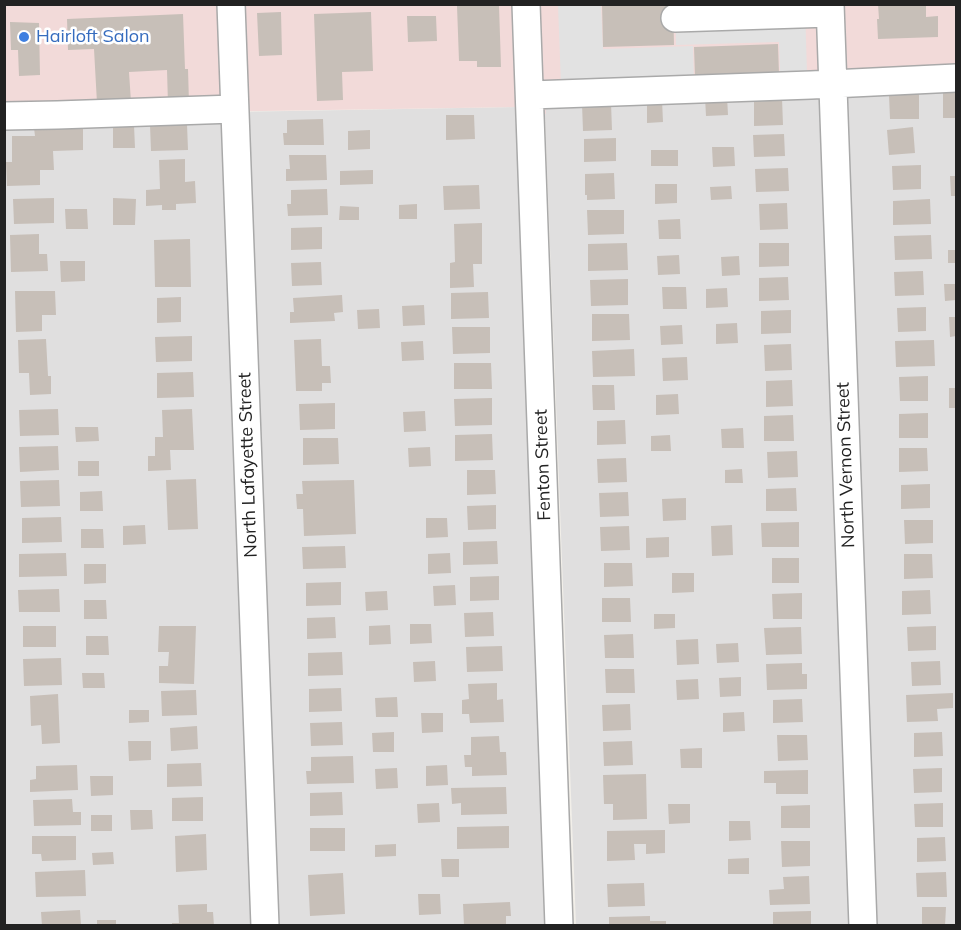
<!DOCTYPE html>
<style>
body{margin:0}
#map{position:relative;width:961px;height:930px;overflow:hidden;background:#f2efe9;font-family:Mulish,sans-serif}
canvas{display:block}
.frame{position:absolute;inset:0;border:6px solid #222;pointer-events:none}
</style>
<div id="map">
<canvas width="961" height="930"></canvas>
<div class="frame"></div>
</div>
<script>
const ctx = document.querySelector('canvas').getContext('2d');
ctx.lineJoin = 'round';
function fill(path, color) { ctx.fillStyle = color; ctx.fill(path, 'evenodd'); }
function strokePath(path, color, width, dash) { ctx.strokeStyle = color; ctx.lineWidth = width; ctx.lineCap = dash ? 'butt' : 'round'; ctx.setLineDash(dash || []); ctx.stroke(path); }
function drawText(font, color, halo, rows, align = 'center') {
  ctx.font = font + ' Mulish,sans-serif'; ctx.lineWidth = 5; ctx.setLineDash([]); ctx.textBaseline = 'middle'; ctx.strokeStyle = halo; ctx.fillStyle = color; for (const [text, x, y, turn = 0] of rows) {
    ctx.save(); ctx.translate(x, y); ctx.rotate((+turn || 0) * Math.PI / 180); ctx.textAlign = isNaN(turn) ? turn : align; if (halo) ctx.strokeText(text, 0, 0); ctx.fillText(text, 0, 0); ctx.restore();
  }
}
const residential = new Path2D(`
 M 956,82 L 956,925 L 576,925 L 544,90 Z
 M 518,107 L 545,925 L 5,925 L 4,116 Z`);
const commercial = new Path2D(`
 M 4,5 L 956,5 L 956,82 L 544,90 L 546,114 L 518,107 L 5,115 Z`);
const parking = new Path2D(`
 M 558,5 L 601,5 L 603,49 L 693,46 L 694,81 L 561,85 Z
 M 675,5 L 805,5 L 807,74 L 780,75 L 779,42 L 676,45 Z`);
const building = new Path2D(`
 M 602,4 L 673,4 L 674,45 L 603,47 Z
 M 878,4 L 926,4 L 926,17 L 938,16 L 938,37 L 878,39 L 877,19 L 879,19 Z
 M 499,5 L 501,67 L 477,67 L 477,61 L 459,61 L 457,6 Z
 M 281,12 L 282,55 L 259,56 L 257,13 Z
 M 371,12 L 373,71 L 342,72 L 343,100 L 317,101 L 314,14 Z
 M 183,14 L 185,69 L 188,69 L 189,103 L 168,104 L 167,70 L 129,72 L 131,102 L 97,103 L 94,49 L 68,50 L 67,19 Z
 M 407,16 L 436,16 L 437,41 L 408,42 Z
 M 10,22 L 39,23 L 40,75 L 19,76 L 18,50 L 11,50 Z
 M 778,44 L 779,74 L 695,77 L 694,47 Z
 M 943,93 L 956,93 L 956,118 L 943,118 Z
 M 919,94 L 919,119 L 890,119 L 889,95 Z
 M 727,96 L 728,115 L 706,116 L 705,97 Z
 M 754,98 L 782,98 L 783,125 L 754,126 Z
 M 662,100 L 663,122 L 647,123 L 647,101 Z
 M 611,103 L 612,130 L 583,131 L 582,104 Z
 M 446,115 L 474,115 L 475,139 L 446,140 Z
 M 323,119 L 324,145 L 284,145 L 283,133 L 287,133 L 287,120 Z
 M 187,124 L 188,150 L 151,151 L 150,125 Z
 M 113,125 L 134,125 L 135,148 L 113,148 Z
 M 83,127 L 83,150 L 53,151 L 54,170 L 40,170 L 40,185 L 7,186 L 6,162 L 12,162 L 12,136 L 35,136 L 34,128 Z
 M 913,127 L 915,153 L 889,155 L 887,130 Z
 M 370,130 L 370,149 L 348,150 L 348,131 Z
 M 784,134 L 785,156 L 754,157 L 753,135 Z
 M 616,138 L 616,161 L 584,162 L 584,139 Z
 M 712,147 L 734,147 L 735,166 L 713,167 Z
 M 651,150 L 678,150 L 678,166 L 651,166 Z
 M 289,155 L 326,155 L 327,180 L 286,181 L 286,169 L 290,169 Z
 M 185,159 L 185,182 L 195,181 L 196,203 L 176,204 L 176,210 L 162,210 L 162,205 L 146,206 L 146,190 L 160,189 L 159,160 Z
 M 921,165 L 921,189 L 893,190 L 892,166 Z
 M 788,168 L 789,191 L 756,192 L 755,169 Z
 M 373,170 L 373,184 L 340,185 L 340,171 Z
 M 614,173 L 615,199 L 587,200 L 587,195 L 585,195 L 585,174 Z
 M 950,176 L 956,176 L 956,196 L 951,196 Z
 M 655,184 L 677,184 L 677,203 L 655,204 Z
 M 479,185 L 480,209 L 444,210 L 443,186 Z
 M 731,186 L 732,199 L 711,200 L 710,187 Z
 M 327,189 L 328,215 L 288,216 L 287,204 L 291,204 L 291,190 Z
 M 54,198 L 54,223 L 14,224 L 13,199 Z
 M 113,198 L 136,199 L 135,225 L 113,225 Z
 M 930,199 L 931,224 L 893,225 L 893,201 Z
 M 787,203 L 788,229 L 760,230 L 759,204 Z
 M 417,204 L 417,219 L 399,219 L 399,205 Z
 M 340,206 L 359,207 L 359,220 L 339,220 Z
 M 65,209 L 87,209 L 88,229 L 66,229 Z
 M 587,210 L 624,210 L 624,234 L 588,235 Z
 M 680,219 L 681,239 L 659,239 L 658,220 Z
 M 482,223 L 482,264 L 473,264 L 474,287 L 450,288 L 450,263 L 455,262 L 454,224 Z
 M 322,227 L 322,249 L 291,250 L 291,228 Z
 M 39,234 L 39,254 L 47,254 L 48,271 L 11,272 L 10,235 Z
 M 931,235 L 932,259 L 895,260 L 894,236 Z
 M 190,239 L 191,287 L 155,287 L 154,240 Z
 M 627,243 L 628,270 L 588,271 L 588,244 Z
 M 759,243 L 789,243 L 789,266 L 759,267 Z
 M 948,250 L 956,250 L 956,263 L 948,263 Z
 M 679,255 L 680,274 L 658,275 L 657,256 Z
 M 739,256 L 740,275 L 722,276 L 721,257 Z
 M 60,261 L 85,261 L 85,281 L 61,282 Z
 M 321,262 L 322,285 L 292,286 L 291,263 Z
 M 923,271 L 924,295 L 895,296 L 894,272 Z
 M 788,277 L 789,300 L 759,301 L 759,278 Z
 M 628,279 L 628,305 L 591,306 L 590,280 Z
 M 944,284 L 956,284 L 956,300 L 945,301 Z
 M 662,287 L 686,287 L 687,309 L 663,309 Z
 M 727,288 L 728,307 L 706,308 L 706,289 Z
 M 15,291 L 55,291 L 56,315 L 42,315 L 42,331 L 16,332 Z
 M 488,292 L 489,318 L 451,319 L 451,293 Z
 M 342,295 L 343,312 L 334,313 L 335,321 L 290,323 L 290,312 L 294,312 L 293,298 Z
 M 181,297 L 181,322 L 157,323 L 157,298 Z
 M 424,305 L 425,325 L 403,326 L 402,306 Z
 M 926,307 L 926,331 L 898,332 L 897,308 Z
 M 379,309 L 380,328 L 358,329 L 357,310 Z
 M 791,310 L 791,333 L 761,334 L 761,311 Z
 M 592,314 L 629,314 L 630,340 L 592,341 Z
 M 949,317 L 956,317 L 956,336 L 950,337 Z
 M 737,323 L 738,343 L 716,344 L 716,324 Z
 M 682,325 L 683,344 L 661,345 L 660,326 Z
 M 452,327 L 490,327 L 490,353 L 453,354 Z
 M 192,336 L 192,361 L 156,362 L 155,337 Z
 M 46,339 L 48,376 L 51,376 L 51,394 L 30,395 L 29,373 L 19,373 L 18,340 Z
 M 321,339 L 322,366 L 330,366 L 331,383 L 322,383 L 322,391 L 296,391 L 294,340 Z
 M 934,340 L 935,366 L 896,367 L 895,341 Z
 M 423,341 L 424,360 L 402,361 L 401,342 Z
 M 791,344 L 792,370 L 765,371 L 764,345 Z
 M 634,349 L 635,376 L 593,377 L 592,351 Z
 M 687,357 L 688,380 L 663,381 L 662,358 Z
 M 454,363 L 491,363 L 492,389 L 454,389 Z
 M 193,372 L 194,397 L 157,398 L 157,373 Z
 M 928,376 L 928,401 L 900,401 L 899,377 Z
 M 792,380 L 793,406 L 766,407 L 766,381 Z
 M 592,385 L 614,385 L 615,410 L 593,410 Z
 M 949,388 L 956,388 L 956,408 L 949,408 Z
 M 678,394 L 679,414 L 656,415 L 656,395 Z
 M 492,398 L 492,425 L 455,426 L 454,399 Z
 M 335,403 L 335,429 L 300,430 L 299,404 Z
 M 58,409 L 59,435 L 20,436 L 19,410 Z
 M 192,409 L 194,450 L 170,450 L 171,470 L 148,471 L 148,456 L 155,456 L 155,437 L 163,437 L 162,410 Z
 M 425,411 L 426,431 L 404,432 L 403,412 Z
 M 928,413 L 928,438 L 899,438 L 899,414 Z
 M 793,415 L 794,441 L 764,441 L 764,416 Z
 M 625,420 L 626,444 L 597,445 L 597,421 Z
 M 75,427 L 98,427 L 99,441 L 76,442 Z
 M 743,428 L 744,448 L 722,448 L 721,429 Z
 M 492,434 L 493,460 L 455,461 L 455,435 Z
 M 670,435 L 671,451 L 651,451 L 651,436 Z
 M 303,438 L 338,438 L 339,464 L 303,465 Z
 M 58,446 L 59,470 L 20,472 L 19,447 Z
 M 430,447 L 431,466 L 409,467 L 408,448 Z
 M 899,448 L 927,448 L 928,471 L 899,472 Z
 M 797,451 L 798,477 L 768,478 L 767,452 Z
 M 626,458 L 627,482 L 598,483 L 597,459 Z
 M 78,461 L 99,461 L 99,476 L 78,476 Z
 M 742,469 L 743,483 L 725,483 L 725,470 Z
 M 467,470 L 495,470 L 496,494 L 467,495 Z
 M 196,479 L 198,529 L 168,530 L 166,480 Z
 M 59,480 L 60,506 L 21,507 L 20,481 Z
 M 354,480 L 356,534 L 304,536 L 303,509 L 297,509 L 296,494 L 303,494 L 302,481 Z
 M 930,484 L 930,508 L 901,509 L 901,485 Z
 M 796,488 L 797,511 L 766,511 L 766,489 Z
 M 102,491 L 103,511 L 80,511 L 80,492 Z
 M 628,492 L 629,516 L 600,517 L 599,493 Z
 M 686,498 L 686,520 L 663,521 L 662,499 Z
 M 496,505 L 496,529 L 468,530 L 467,506 Z
 M 61,517 L 62,542 L 22,543 L 22,518 Z
 M 426,518 L 447,518 L 448,537 L 426,538 Z
 M 904,520 L 933,520 L 933,543 L 905,544 Z
 M 799,522 L 799,547 L 762,547 L 761,523 Z
 M 145,525 L 146,544 L 123,545 L 123,526 Z
 M 732,525 L 733,555 L 712,556 L 711,526 Z
 M 629,526 L 630,550 L 601,551 L 600,527 Z
 M 81,529 L 103,529 L 104,548 L 81,548 Z
 M 669,537 L 669,557 L 646,558 L 646,538 Z
 M 497,541 L 498,564 L 463,565 L 463,542 Z
 M 345,546 L 346,568 L 303,569 L 302,547 Z
 M 66,553 L 67,576 L 19,577 L 19,554 Z
 M 450,553 L 451,573 L 428,574 L 428,554 Z
 M 904,554 L 932,554 L 933,578 L 904,579 Z
 M 772,558 L 799,558 L 799,583 L 772,583 Z
 M 604,563 L 632,563 L 633,586 L 604,587 Z
 M 84,564 L 106,564 L 106,583 L 84,584 Z
 M 672,573 L 694,573 L 694,592 L 672,593 Z
 M 499,576 L 499,600 L 470,601 L 470,577 Z
 M 341,582 L 341,605 L 306,606 L 306,583 Z
 M 455,585 L 456,605 L 434,606 L 433,586 Z
 M 59,589 L 60,612 L 19,612 L 18,590 Z
 M 930,590 L 931,614 L 902,615 L 902,591 Z
 M 387,591 L 388,610 L 366,611 L 365,592 Z
 M 802,593 L 802,619 L 773,619 L 772,594 Z
 M 602,598 L 630,598 L 631,622 L 602,622 Z
 M 84,600 L 106,600 L 107,619 L 84,619 Z
 M 493,612 L 494,636 L 465,637 L 464,613 Z
 M 654,614 L 675,614 L 675,628 L 654,629 Z
 M 335,617 L 336,638 L 307,639 L 307,618 Z
 M 410,624 L 431,624 L 432,643 L 410,644 Z
 M 390,625 L 391,644 L 369,645 L 369,626 Z
 M 23,626 L 56,626 L 56,647 L 23,647 Z
 M 159,626 L 196,626 L 194,684 L 159,683 L 159,666 L 168,666 L 169,652 L 158,652 Z
 M 936,626 L 936,650 L 908,651 L 907,627 Z
 M 801,627 L 802,654 L 766,655 L 764,628 Z
 M 633,634 L 634,658 L 605,658 L 604,635 Z
 M 86,636 L 108,636 L 109,655 L 86,655 Z
 M 698,639 L 699,664 L 677,665 L 676,640 Z
 M 738,643 L 739,662 L 717,663 L 716,644 Z
 M 502,646 L 503,671 L 467,672 L 466,647 Z
 M 342,652 L 343,675 L 308,676 L 308,653 Z
 M 61,658 L 62,685 L 24,686 L 23,659 Z
 M 435,661 L 436,681 L 414,682 L 413,662 Z
 M 940,661 L 941,685 L 912,686 L 911,662 Z
 M 802,663 L 802,674 L 807,674 L 807,689 L 767,690 L 766,664 Z
 M 605,669 L 634,669 L 635,693 L 606,693 Z
 M 82,673 L 104,673 L 105,688 L 83,688 Z
 M 741,677 L 741,696 L 720,697 L 719,678 Z
 M 698,679 L 699,699 L 677,700 L 676,680 Z
 M 497,683 L 497,700 L 503,699 L 504,722 L 470,723 L 469,714 L 462,714 L 462,700 L 469,699 L 468,684 Z
 M 341,688 L 342,711 L 309,712 L 309,689 Z
 M 196,690 L 197,715 L 162,716 L 161,691 Z
 M 953,693 L 953,708 L 937,709 L 938,721 L 907,722 L 906,695 Z
 M 58,694 L 60,743 L 42,744 L 41,725 L 31,726 L 30,696 Z
 M 397,697 L 398,717 L 376,717 L 375,698 Z
 M 802,699 L 803,722 L 773,723 L 773,700 Z
 M 630,704 L 631,730 L 603,731 L 602,705 Z
 M 129,710 L 149,710 L 149,722 L 129,723 Z
 M 744,712 L 745,731 L 723,732 L 723,713 Z
 M 421,713 L 443,713 L 443,732 L 422,733 Z
 M 342,722 L 343,745 L 311,746 L 310,723 Z
 M 197,726 L 198,749 L 171,751 L 170,728 Z
 M 394,732 L 394,752 L 373,752 L 372,733 Z
 M 942,732 L 943,756 L 914,757 L 914,733 Z
 M 777,735 L 807,735 L 808,760 L 778,761 Z
 M 499,736 L 500,752 L 506,752 L 507,775 L 472,776 L 472,767 L 465,767 L 464,755 L 471,755 L 471,737 Z
 M 128,741 L 151,741 L 151,760 L 129,761 Z
 M 632,741 L 633,765 L 604,766 L 603,742 Z
 M 702,748 L 702,768 L 681,768 L 680,749 Z
 M 353,756 L 354,783 L 307,784 L 306,771 L 311,771 L 311,757 Z
 M 201,763 L 202,786 L 167,787 L 167,764 Z
 M 77,765 L 78,790 L 30,792 L 30,780 L 36,779 L 36,766 Z
 M 447,765 L 448,785 L 426,786 L 426,766 Z
 M 397,768 L 398,788 L 376,789 L 375,769 Z
 M 942,768 L 942,792 L 914,793 L 913,769 Z
 M 808,770 L 808,794 L 776,794 L 776,783 L 764,783 L 764,771 Z
 M 646,774 L 647,819 L 613,820 L 613,804 L 604,804 L 603,775 Z
 M 90,776 L 113,776 L 113,795 L 91,796 Z
 M 506,787 L 507,814 L 461,815 L 461,803 L 452,804 L 451,788 Z
 M 342,792 L 343,815 L 310,816 L 310,793 Z
 M 203,797 L 203,821 L 172,821 L 172,798 Z
 M 72,799 L 73,812 L 81,812 L 81,825 L 34,826 L 33,800 Z
 M 439,803 L 440,822 L 418,823 L 417,804 Z
 M 943,803 L 943,827 L 915,827 L 914,804 Z
 M 668,804 L 690,804 L 690,823 L 669,824 Z
 M 810,805 L 810,828 L 781,828 L 781,806 Z
 M 130,810 L 152,810 L 153,829 L 131,830 Z
 M 91,815 L 112,815 L 112,831 L 91,831 Z
 M 729,821 L 750,821 L 751,840 L 729,841 Z
 M 509,826 L 509,848 L 457,849 L 457,827 Z
 M 310,828 L 345,828 L 345,851 L 310,851 Z
 M 665,830 L 665,853 L 646,854 L 646,844 L 634,844 L 635,860 L 607,861 L 607,831 Z
 M 206,834 L 207,870 L 176,872 L 175,836 Z
 M 32,836 L 76,836 L 76,860 L 42,861 L 41,854 L 32,854 Z
 M 945,837 L 946,861 L 917,862 L 917,838 Z
 M 781,841 L 810,841 L 810,866 L 782,867 Z
 M 396,844 L 396,856 L 375,857 L 375,845 Z
 M 113,852 L 114,864 L 93,865 L 92,853 Z
 M 749,858 L 749,874 L 728,874 L 728,859 Z
 M 441,859 L 459,859 L 459,877 L 442,877 Z
 M 85,870 L 86,896 L 36,897 L 35,872 Z
 M 946,872 L 947,897 L 917,897 L 916,873 Z
 M 343,873 L 345,914 L 310,916 L 308,875 Z
 M 809,876 L 810,904 L 770,905 L 769,890 L 784,889 L 783,877 Z
 M 644,883 L 645,906 L 608,907 L 607,884 Z
 M 418,894 L 440,894 L 441,914 L 419,915 Z
 M 510,902 L 511,916 L 506,916 L 506,926 L 464,926 L 463,904 Z
 M 207,904 L 207,912 L 213,912 L 214,926 L 172,926 L 172,923 L 179,923 L 178,905 Z
 M 922,907 L 946,907 L 945,926 L 922,926 Z
 M 80,910 L 81,926 L 42,926 L 41,912 Z
 M 811,911 L 811,926 L 773,926 L 773,912 Z
 M 650,916 L 650,921 L 666,921 L 666,926 L 609,926 L 609,917 Z
 M 97,920 L 116,920 L 116,926 L 97,926 Z`);
const minor = new Path2D(`
 M 231,4 L 265,926
 M 526,4 L 559,926
 M 830,4 L 863,926
 M 675,18 L 830,13
 M 531,95 L 811,85 L 956,78
 M 4,116 L 57,115 L 234,109`);
const markers = [
 [24,37,6,"#3f7fe0"]
];
const shopNames = [
 ["Hairloft Salon",36,37]
];
const streetNames = [
 ["North Lafayette Street",248,465,-92],
 ["Fenton Street",543,465,-92],
 ["North Vernon Street",846,465,-92]
];
fill(residential, '#e0dfdf');
fill(commercial, '#f2dad9');
fill(parking, '#e2e2e2');
fill(building, '#c7bfb8');
strokePath(minor, '#a9a9a9', 30);
strokePath(minor, '#fff', 27);
for (const [x, y, r, color] of markers) { const dot = new Path2D(); dot.arc(x, y, r, 0, 2 * Math.PI); ctx.fillStyle = color; ctx.fill(dot); strokePath(dot, '#fff', 2); }
drawText('18px', '#366cbe', '#fff', shopNames, 'left');
drawText('18px', '#222', '#fff', streetNames);
</script>
